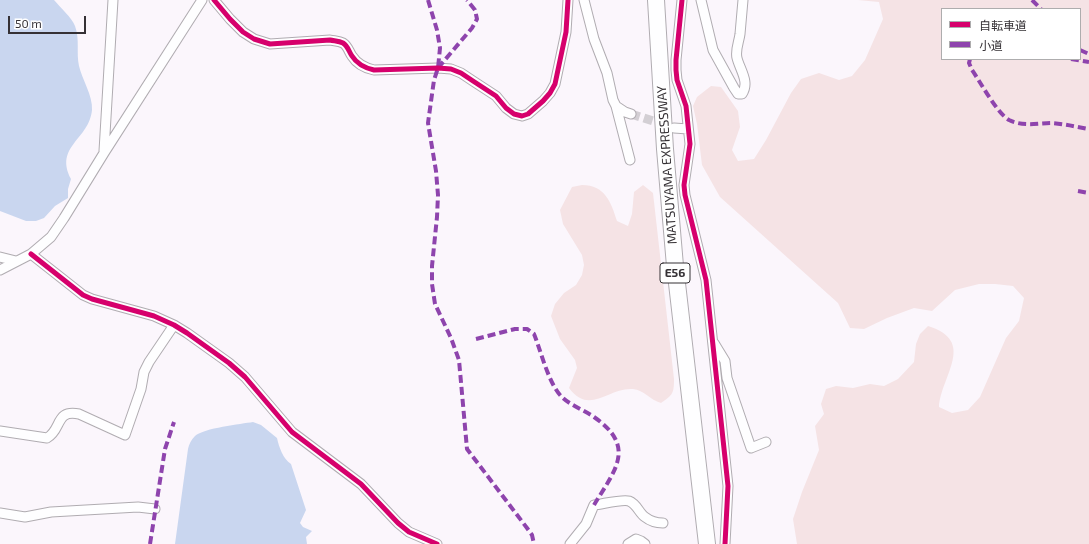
<!DOCTYPE html>
<meta charset="utf-8">
<style>
body{margin:0}
#map{position:relative;width:1089px;height:544px;overflow:hidden;background:#fbf6fc;font-family:"Exo 2","Noto Sans JP",sans-serif}
canvas{display:block}
.legend{position:absolute;left:941px;top:8px;width:140px;height:52px;box-sizing:border-box;background:#fff;border:1px solid #aeadae;margin:0;padding:5px 7px;list-style:none;font-size:12px;color:#353135}
.legend li{display:flex;align-items:center;gap:8px;height:20px}
.legend b{width:20px;border:1px solid #aeadae}
.scale{position:absolute;left:8px;top:16px;width:78px;height:18px;box-sizing:border-box;border:2px solid #353135;border-top:0;padding-left:5px;font-size:12px;line-height:14px;white-space:nowrap;color:#353135;-webkit-text-stroke:3px #fff;paint-order:stroke}
</style>
<div id="map">
<canvas width="1089" height="544"></canvas>
<ul class="legend">
<li><b style="height:5px;background:#d6006c"></b>自転車道</li>
<li><b style="height:5px;background:#8e44ad"></b>小道</li>
</ul>
<div class="scale">50 m</div>
</div>
<script>
const ctx = document.querySelector('canvas').getContext('2d');
ctx.lineJoin = 'round';
function fill(path, color) { ctx.fillStyle = color; ctx.fill(path, 'evenodd'); }
function strokePath(path, color, width, dash) { ctx.strokeStyle = color; ctx.lineWidth = width; ctx.lineCap = dash ? 'butt' : 'round'; ctx.setLineDash(dash || []); ctx.stroke(path); }
function drawText(font, color, halo, rows, align = 'center') {
  ctx.font = font + ' "Exo 2",sans-serif'; ctx.lineWidth = 4; ctx.setLineDash([]); ctx.textBaseline = 'middle'; ctx.strokeStyle = halo; ctx.fillStyle = color; for (const [text, x, y, turn = 0] of rows) {
    ctx.save(); ctx.translate(x, y); ctx.rotate((+turn || 0) * Math.PI / 180); ctx.textAlign = isNaN(turn) ? turn : align; if (halo) ctx.strokeText(text, 0, 0); ctx.fillText(text, 0, 0); ctx.restore();
  }
}
const green = new Path2D(`
 M 858,0 L 1089,0 L 1089,544 L 797,544 L 793,519 L 802,492 L 819,450 L 815,426 L 824,414 L 821,404 L 826,389 L 836,386 L 853,388 L 870,384 L 884,386 L 898,379 L 914,362 L 916,344 L 920,334 L 928,326 C 977,341 941,376 939,407 L 952,413 L 968,410 L 980,397 L 1006,338 L 1019,321 L 1024,298 L 1013,286 L 995,284 L 979,284 L 955,290 L 932,311 L 914,308 L 887,318 L 864,329 L 850,328 L 838,303 L 720,197 L 702,165 L 697,124 L 693,106 L 697,97 L 711,86 L 721,87 L 738,111 L 740,127 L 732,150 L 738,161 L 754,159 L 766,140 L 791,93 L 801,79 L 819,73 L 839,80 L 852,76 L 865,60 L 883,19 L 879,2 ZM 942,9 L 1080,9 L 1080,59 L 942,59 Z
 M 582,185 C 605,185 611,202 617,221 L 628,226 L 632,214 L 634,192 L 643,185 L 653,193 L 674,379 C 674,393 673,395 661,403 C 650,400 644,390 633,389 C 608,387 590,416 569,388 L 577,368 L 575,360 L 560,339 L 551,316 L 555,304 L 564,293 L 576,285 L 582,275 L 584,265 L 582,255 L 563,224 L 560,210 L 572,187 Z`);
const water = new Path2D(`
 M 0,0 L 54,0 C 60,7 72,18 75,26 C 80,39 76,53 79,66 C 82,79 93,96 92,110 C 89,140 54,146 71,179 L 68,189 L 68,198 L 55,206 L 44,218 L 36,221 L 26,221 L 0,211 Z
 M 253,422 L 261,425 L 277,438 C 279,447 283,459 291,464 L 306,510 L 300,523 L 303,527 L 312,531 L 306,537 L 307,544 L 175,544 L 188,449 C 189,444 191,440 195,436 C 204,428 241,424 253,422 Z`);
const streetTunnel = new Path2D(`
 M 631,114 L 666,125`);
const street = new Path2D(`
 M 214,0 L 230,19 L 243,32 L 254,39 L 270,44 L 330,40 C 334,41 339,41 343,43 C 348,46 349,52 352,56 C 357,64 365,68 374,70 L 438,68 L 451,69 L 461,73 L 473,81 L 496,96 L 506,108 L 514,114 L 522,116 L 528,114 L 543,101 L 550,93 L 555,84 L 566,32 L 568,0
 M 584,0 L 594,39 L 607,73 L 613,100 L 616,106 L 625,112 L 631,114
 M 682,0 L 676,60 L 676,70 L 677,80 L 686,106 L 690,144 L 684,185 L 685,195 L 706,280 L 728,486 L 725,544
 M 701,0 L 713,50 L 734,88 L 738,94 L 742,94 C 750,82 740,70 737,58 C 735,50 739,42 740,34 C 741,23 742,11 743,0
 M 616,106 L 630,160
 M 674,128 L 688,129
 M 104,151 L 113,0
 M 31,254 L 83,295 L 92,299 L 154,316 L 174,325 L 187,333 L 229,363 L 245,377 L 292,432 L 361,484 L 398,523 L 409,532 L 437,544
 M 0,257 L 16,261
 M 0,270 L 31,254 L 51,237 L 64,218 L 104,153 L 202,0
 M 714,343 L 725,361 L 727,378 L 751,448 L 766,442
 M 0,431 L 47,438 C 62,430 55,409 79,414 L 125,435 L 141,389 L 144,372 L 149,362 L 174,325
 M 0,513 L 25,517 L 51,512 L 138,507 L 155,509
 M 570,544 L 586,524 L 594,505 C 603,504 622,499 629,501 C 637,504 639,513 645,517 C 650,521 657,523 663,523
 M 628,544 L 636,539 L 641,541 L 645,544`);
const highway = new Path2D(`
 M 656,0 L 665,149 L 675,266 L 707,544`);
const quiet = new Path2D(`
 M 428,0 L 437,30 L 440,48 L 438,68 L 434,80 L 428,123 L 436,171 L 438,195 L 437,217 L 432,266 L 432,284 L 435,304 L 451,338 L 459,360 L 467,449 L 527,528 L 532,535 L 534,544
 M 1032,0 L 1041,9
 M 1080,50 L 1089,54
 M 970,59 L 969,63 L 972,70 C 981,83 997,113 1009,120 C 1023,127 1038,123 1052,123 C 1065,124 1077,127 1089,129
 M 1071,59 L 1089,62
 M 438,68 L 472,28 L 477,19 L 475,10 L 467,0
 M 1078,191 L 1089,193
 M 476,339 L 515,329 L 527,329 L 534,334 C 541,351 549,386 563,398 C 572,406 584,410 594,417 C 637,447 615,470 594,505
 M 150,544 L 165,449 L 174,422`);
const cycleway = new Path2D(`
 M 214,0 L 230,19 L 243,32 L 254,39 L 270,44 L 330,40 C 334,41 339,41 343,43 C 348,46 349,52 352,56 C 357,64 365,68 374,70 L 438,68 L 451,69 L 461,73 L 473,81 L 496,96 L 506,108 L 514,114 L 522,116 L 528,114 L 543,101 L 550,93 L 555,84 L 566,32 L 568,0
 M 682,0 L 676,60 L 676,70 L 677,80 L 686,106 L 690,144 L 684,185 L 685,195 L 706,280 L 728,486 L 725,544
 M 31,254 L 83,295 L 92,299 L 154,316 L 174,325 L 187,333 L 229,363 L 245,377 L 292,432 L 361,484 L 398,523 L 409,532 L 437,544`);
const shields = [
 [675,273,30]
];
const shieldNames = [
 ["E56",675,273]
];
const streetNames = [
 ["MATSUYAMA EXPRESSWAY",667,165,-94]
];
fill(green, '#f5e3e5');
fill(water, '#c9d6ef');
strokePath(streetTunnel, '#d3cfd4', 9, [9, 4.5]);
strokePath(street, '#b0acb1', 11);
strokePath(highway, '#b0acb1', 18);
strokePath(street, '#fefeff', 9);
strokePath(highway, '#fefeff', 16);
strokePath(quiet, '#8e44ad', 4, [8, 4]);
strokePath(cycleway, '#d6006c', 5);
for (const [x, y, w] of shields) { const box = new Path2D(); box.roundRect(x - w / 2, y - 10, w, 20, 3); ctx.fillStyle = '#fff'; ctx.fill(box); strokePath(box, '#353135', 1); }
drawText('bold 12px', '#353135', null, shieldNames);
drawText('13px', '#353135', '#fff', streetNames);
</script>
